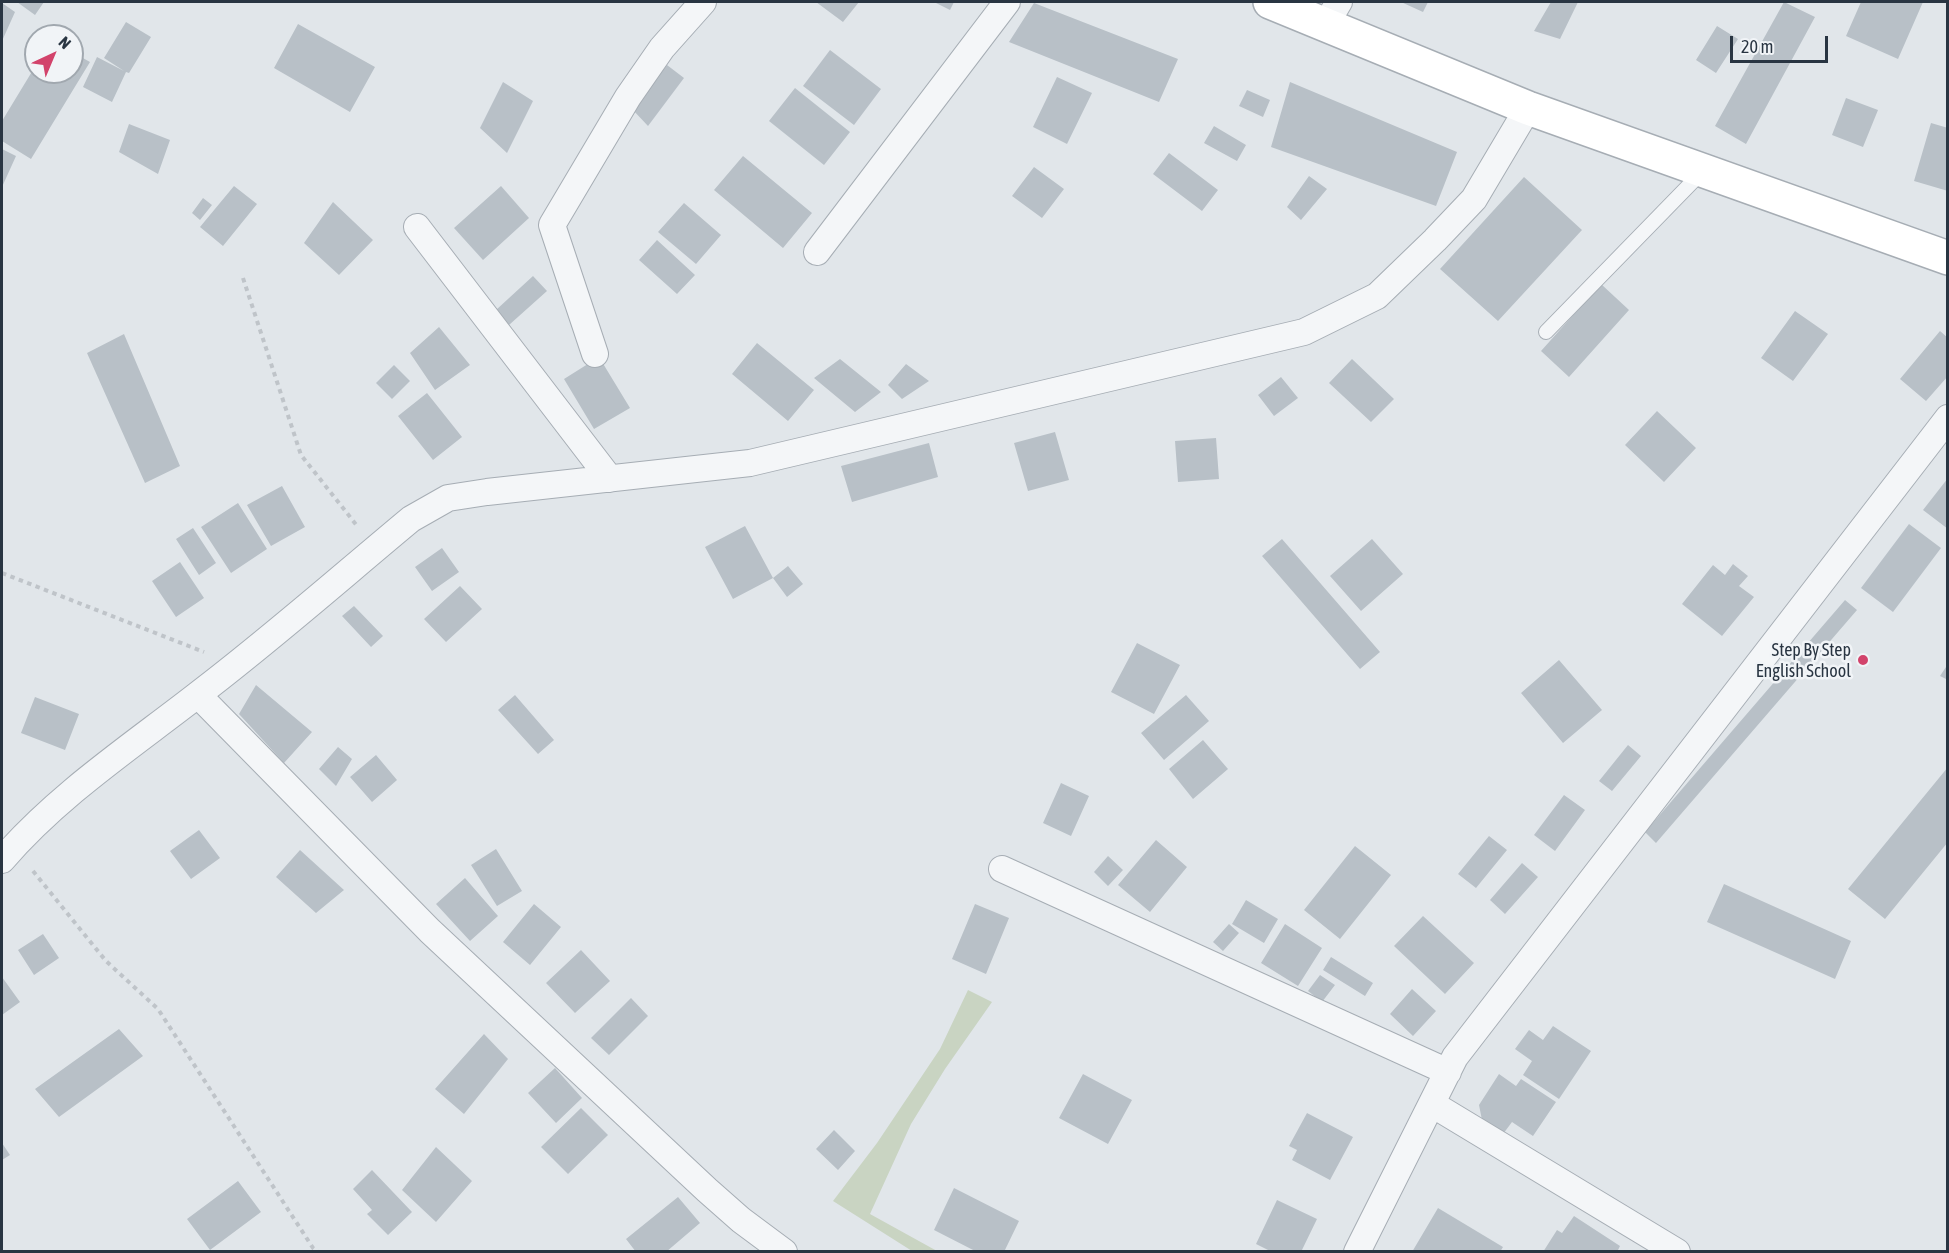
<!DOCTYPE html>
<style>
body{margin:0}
#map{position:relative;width:1949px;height:1253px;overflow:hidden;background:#e1e6ea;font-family:"Asap Condensed",sans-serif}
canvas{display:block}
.frame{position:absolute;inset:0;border:3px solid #293542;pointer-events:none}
.north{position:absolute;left:24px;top:24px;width:60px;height:60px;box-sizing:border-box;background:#f1f4f7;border:2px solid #a1a8af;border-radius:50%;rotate:44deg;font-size:16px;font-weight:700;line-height:24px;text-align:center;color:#293542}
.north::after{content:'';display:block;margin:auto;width:21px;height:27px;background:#d2436b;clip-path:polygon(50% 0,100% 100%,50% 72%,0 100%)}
.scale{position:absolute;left:1730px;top:36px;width:98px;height:27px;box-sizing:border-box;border:3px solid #293542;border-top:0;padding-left:8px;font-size:18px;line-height:21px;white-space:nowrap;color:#293542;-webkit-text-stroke:4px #f1f4f7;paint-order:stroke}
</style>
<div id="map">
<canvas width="1949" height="1253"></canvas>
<div class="frame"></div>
<div class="north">N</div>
<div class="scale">20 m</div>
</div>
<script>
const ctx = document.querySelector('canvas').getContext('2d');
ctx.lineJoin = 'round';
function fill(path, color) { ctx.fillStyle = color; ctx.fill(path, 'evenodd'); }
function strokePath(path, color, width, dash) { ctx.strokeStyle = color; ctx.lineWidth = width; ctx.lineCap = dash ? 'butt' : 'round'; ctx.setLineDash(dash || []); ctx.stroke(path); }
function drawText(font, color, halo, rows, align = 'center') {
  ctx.font = font + ' "Asap Condensed",sans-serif'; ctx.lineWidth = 5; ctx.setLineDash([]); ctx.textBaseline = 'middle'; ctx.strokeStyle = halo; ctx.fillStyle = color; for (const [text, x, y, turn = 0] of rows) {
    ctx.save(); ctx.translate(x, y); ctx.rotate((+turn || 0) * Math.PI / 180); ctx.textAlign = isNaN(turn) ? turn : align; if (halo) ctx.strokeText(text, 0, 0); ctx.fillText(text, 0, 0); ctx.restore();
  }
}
const green = new Path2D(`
 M 968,990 L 992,1002 L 945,1069 L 911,1124 L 870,1214 L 937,1251 L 912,1251 L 833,1201 L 877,1143 L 940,1049 Z`);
const building = new Path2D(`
 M 17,2 L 44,2 L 35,15 Z
 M 816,2 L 859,2 L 843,22 Z
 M 934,2 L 954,2 L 950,10 Z
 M 1401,2 L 1428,2 L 1423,12 Z
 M 1551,2 L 1578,2 L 1560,39 L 1534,31 Z
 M 1784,2 L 1815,17 L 1746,144 L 1715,126 Z
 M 1861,2 L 1923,2 L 1898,59 L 1846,36 Z
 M 2,3 L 15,12 L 2,41 Z
 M 1034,3 L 1178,59 L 1159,102 L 1009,42 Z
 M 126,22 L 151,37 L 129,73 L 126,72 L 112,102 L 83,87 L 97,57 L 124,71 L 104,58 Z
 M 298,24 L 375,67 L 350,112 L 274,68 Z
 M 1717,26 L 1738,39 L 1716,73 L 1696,60 Z
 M 830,50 L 881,89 L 854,125 L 803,86 Z
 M 72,52 L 90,62 L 31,159 L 2,141 L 2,121 L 36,65 L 36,72 L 72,72 Z
 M 667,65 L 684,78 L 648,126 L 632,109 Z
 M 1057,77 L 1092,93 L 1067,144 L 1033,127 Z
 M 503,82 L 533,101 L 507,153 L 480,128 Z
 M 1290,82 L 1457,152 L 1436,206 L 1271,147 Z
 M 795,88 L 850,132 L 824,165 L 769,121 Z
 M 1247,90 L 1270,100 L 1263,117 L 1239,106 Z
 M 1846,98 L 1878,110 L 1863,147 L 1832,135 Z
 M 1931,123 L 1948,128 L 1948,191 L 1914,181 Z
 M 129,124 L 170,140 L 158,174 L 119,152 Z
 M 1214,126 L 1246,145 L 1237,161 L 1204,143 Z
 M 2,149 L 16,156 L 2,187 Z
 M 1169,153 L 1218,190 L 1202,211 L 1153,174 Z
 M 743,156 L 812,213 L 783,248 L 714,190 Z
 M 1034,167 L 1064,189 L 1042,218 L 1012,196 Z
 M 1309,176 L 1327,189 L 1301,220 L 1287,207 Z
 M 1524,177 L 1582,230 L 1498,321 L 1440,269 Z
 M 234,186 L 257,204 L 223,246 L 200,227 Z
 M 501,186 L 529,218 L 483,260 L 454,228 Z
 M 203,198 L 212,205 L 200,220 L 192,213 Z
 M 333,202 L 373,240 L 339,275 L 304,243 Z
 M 684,203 L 721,235 L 696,264 L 658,232 Z
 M 657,240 L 695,275 L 677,294 L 639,260 Z
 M 533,276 L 547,291 L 509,325 L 496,310 Z
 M 1601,284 L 1629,310 L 1569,377 L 1541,351 Z
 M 1795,311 L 1828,334 L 1793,381 L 1761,358 Z
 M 439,327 L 470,365 L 435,390 L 410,353 Z
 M 1940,331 L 1948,338 L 1948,376 L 1926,401 L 1900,379 Z
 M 124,334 L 180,466 L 145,483 L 87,353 Z
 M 757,343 L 814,390 L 788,421 L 732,374 Z
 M 599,357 L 630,408 L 594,429 L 564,379 Z
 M 840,359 L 881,392 L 855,412 L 814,378 Z
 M 1352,359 L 1394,399 L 1371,422 L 1329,383 Z
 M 906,364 L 929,381 L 902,399 L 888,385 Z
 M 394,365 L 410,381 L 392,399 L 376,383 Z
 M 1281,377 L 1298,398 L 1274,416 L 1258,395 Z
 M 427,393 L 462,437 L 433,460 L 398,416 Z
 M 1657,411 L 1696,448 L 1664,482 L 1625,445 Z
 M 1055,432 L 1069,480 L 1028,491 L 1014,443 Z
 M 1216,438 L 1219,479 L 1178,482 L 1175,441 Z
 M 929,443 L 938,477 L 852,502 L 841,466 Z
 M 1948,478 L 1948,529 L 1923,510 Z
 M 282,486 L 305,527 L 271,546 L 247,505 Z
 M 238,503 L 267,549 L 231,573 L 201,527 Z
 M 1909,524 L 1941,548 L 1893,612 L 1861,588 Z
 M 745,526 L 773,578 L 733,599 L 705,547 Z
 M 193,528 L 216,563 L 199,575 L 176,539 Z
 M 1282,539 L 1380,652 L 1360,669 L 1262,556 Z
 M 1372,539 L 1403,574 L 1361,611 L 1330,576 Z
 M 442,548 L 459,572 L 432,591 L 415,567 Z
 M 180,562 L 204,598 L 176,617 L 152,581 Z
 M 1733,564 L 1748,576 L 1739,586 L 1754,597 L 1722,636 L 1682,604 L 1713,565 L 1725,575 Z
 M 788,566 L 803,584 L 787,597 L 773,578 Z
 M 460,586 L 482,609 L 446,642 L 424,619 Z
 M 1845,600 L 1857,610 L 1656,843 L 1645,832 Z
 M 354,606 L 383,636 L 371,647 L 342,616 Z
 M 1137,643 L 1180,665 L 1154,714 L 1111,692 Z
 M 1559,660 L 1602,710 L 1563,743 L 1521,693 Z
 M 1948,664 L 1948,680 L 1940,676 Z
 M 256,685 L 312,732 L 284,763 L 239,714 Z
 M 515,695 L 554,740 L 538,754 L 498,710 Z
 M 1186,695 L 1209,721 L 1164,760 L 1141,733 Z
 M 35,697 L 79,714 L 65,750 L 21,733 Z
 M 1203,740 L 1228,769 L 1193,799 L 1169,769 Z
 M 1628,745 L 1641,756 L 1612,791 L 1599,781 Z
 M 338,747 L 352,759 L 336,786 L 319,769 Z
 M 376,755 L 397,780 L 372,802 L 350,777 Z
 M 1948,767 L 1948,842 L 1885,919 L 1848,889 Z
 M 1061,783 L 1089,796 L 1071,836 L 1043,823 Z
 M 1564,795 L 1585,810 L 1555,851 L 1534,835 Z
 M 199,830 L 220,858 L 191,879 L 170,851 Z
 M 1489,836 L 1507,850 L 1476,888 L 1458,874 Z
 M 1156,840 L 1187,867 L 1150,912 L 1118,885 Z
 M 1355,846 L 1391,875 L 1340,939 L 1304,910 Z
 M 496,849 L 522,891 L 497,906 L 471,865 Z
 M 300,850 L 344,890 L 316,913 L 276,877 Z
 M 1108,856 L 1123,870 L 1108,886 L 1094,872 Z
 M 1522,863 L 1538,877 L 1505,914 L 1490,900 Z
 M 465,878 L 498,916 L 470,941 L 436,904 Z
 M 1724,884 L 1851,941 L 1835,979 L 1707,922 Z
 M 1246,900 L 1278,919 L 1264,943 L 1232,924 Z
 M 534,904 L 561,927 L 530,965 L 503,942 Z
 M 975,904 L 1009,918 L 986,974 L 952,959 Z
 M 1423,916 L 1474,963 L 1445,994 L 1394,946 Z
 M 1229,924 L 1239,933 L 1223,951 L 1213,942 Z
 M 1285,924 L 1322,948 L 1298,986 L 1261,963 Z
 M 43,934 L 59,958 L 34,975 L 18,950 Z
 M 581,950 L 610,981 L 575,1013 L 546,983 Z
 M 1331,957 L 1373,983 L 1365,996 L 1323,970 Z
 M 1320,975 L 1335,985 L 1322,1002 L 1308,991 Z
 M 2,977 L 20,1002 L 2,1015 Z
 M 1412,989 L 1436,1011 L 1413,1036 L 1390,1014 Z
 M 631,998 L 648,1016 L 609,1055 L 591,1038 Z
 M 1553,1026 L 1591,1051 L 1559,1099 L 1523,1075 L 1532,1061 L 1515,1049 L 1529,1030 L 1543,1040 Z
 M 119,1029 L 143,1056 L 59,1117 L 35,1089 Z
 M 484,1034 L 508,1059 L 464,1114 L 435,1089 Z
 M 555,1068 L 582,1098 L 556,1123 L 528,1093 Z
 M 1083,1074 L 1132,1100 L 1108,1144 L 1059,1118 Z
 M 1499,1074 L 1516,1086 L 1521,1079 L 1556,1102 L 1533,1136 L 1512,1122 L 1503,1134 L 1482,1120 L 1479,1105 Z
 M 581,1108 L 608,1135 L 568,1174 L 541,1147 Z
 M 1307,1113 L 1353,1137 L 1330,1180 L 1292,1160 L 1297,1150 L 1289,1146 Z
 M 834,1130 L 855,1151 L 838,1170 L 816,1149 Z
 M 2,1143 L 10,1155 L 2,1160 Z
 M 436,1147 L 472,1181 L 436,1222 L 402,1190 Z
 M 372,1170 L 412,1212 L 388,1235 L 367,1214 L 372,1210 L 353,1189 Z
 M 238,1181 L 261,1212 L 210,1250 L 187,1219 Z
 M 954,1188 L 1019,1221 L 1004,1252 L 977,1252 L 934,1230 Z
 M 678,1197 L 700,1223 L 666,1252 L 636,1252 L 626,1239 Z
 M 1277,1200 L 1317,1219 L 1301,1252 L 1272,1252 L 1256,1244 Z
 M 1438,1208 L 1503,1247 L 1500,1252 L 1412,1252 Z
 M 1574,1216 L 1620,1246 L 1617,1252 L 1543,1252 L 1557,1230 L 1562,1233 Z`);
const path = new Path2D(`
 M 243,278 L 301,455 L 358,527
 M 2,573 L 204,652
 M 33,871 L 106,961 L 158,1009 L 313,1248 L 318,1252`);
const lane = new Path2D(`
 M 1546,332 L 1702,172`);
const street = new Path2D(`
 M 1326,24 L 1339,2
 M 417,227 L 610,479
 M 817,252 L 1007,2
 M 595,354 L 552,225 L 628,97 L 662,48 L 703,2
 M 198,695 L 430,931 L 707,1190 L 741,1220 L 784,1252
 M 2,860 C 57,796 129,748 196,696 C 270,640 340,578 411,519 L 448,498 L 487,492 L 750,463 L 1304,332 L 1377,296 L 1435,240 L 1474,199 L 1528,108
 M 1002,869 L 1448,1072
 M 1432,1104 L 1677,1252
 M 1357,1252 L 1455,1057 L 1948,418`);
const secondary = new Path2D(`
 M 1270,2 L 1528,108 L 1948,258`);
const markers = [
 [1863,660,6,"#d2436b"]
];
const poiNames = [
 ["Step By Step",1851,650],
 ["English School",1851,671]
];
fill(green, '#c9d4c2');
fill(building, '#b8c0c7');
strokePath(lane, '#a6adb4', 16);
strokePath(street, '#a6adb4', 28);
strokePath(secondary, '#a6adb4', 36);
strokePath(path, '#bfc4c9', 4, [4.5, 4.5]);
strokePath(lane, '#f4f6f8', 14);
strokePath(street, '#f4f6f8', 26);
strokePath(secondary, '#fff', 33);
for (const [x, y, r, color] of markers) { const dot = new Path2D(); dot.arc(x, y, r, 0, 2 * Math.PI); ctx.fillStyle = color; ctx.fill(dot); strokePath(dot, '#f1f4f7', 2); }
drawText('18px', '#293542', '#f1f4f7', poiNames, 'right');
</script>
